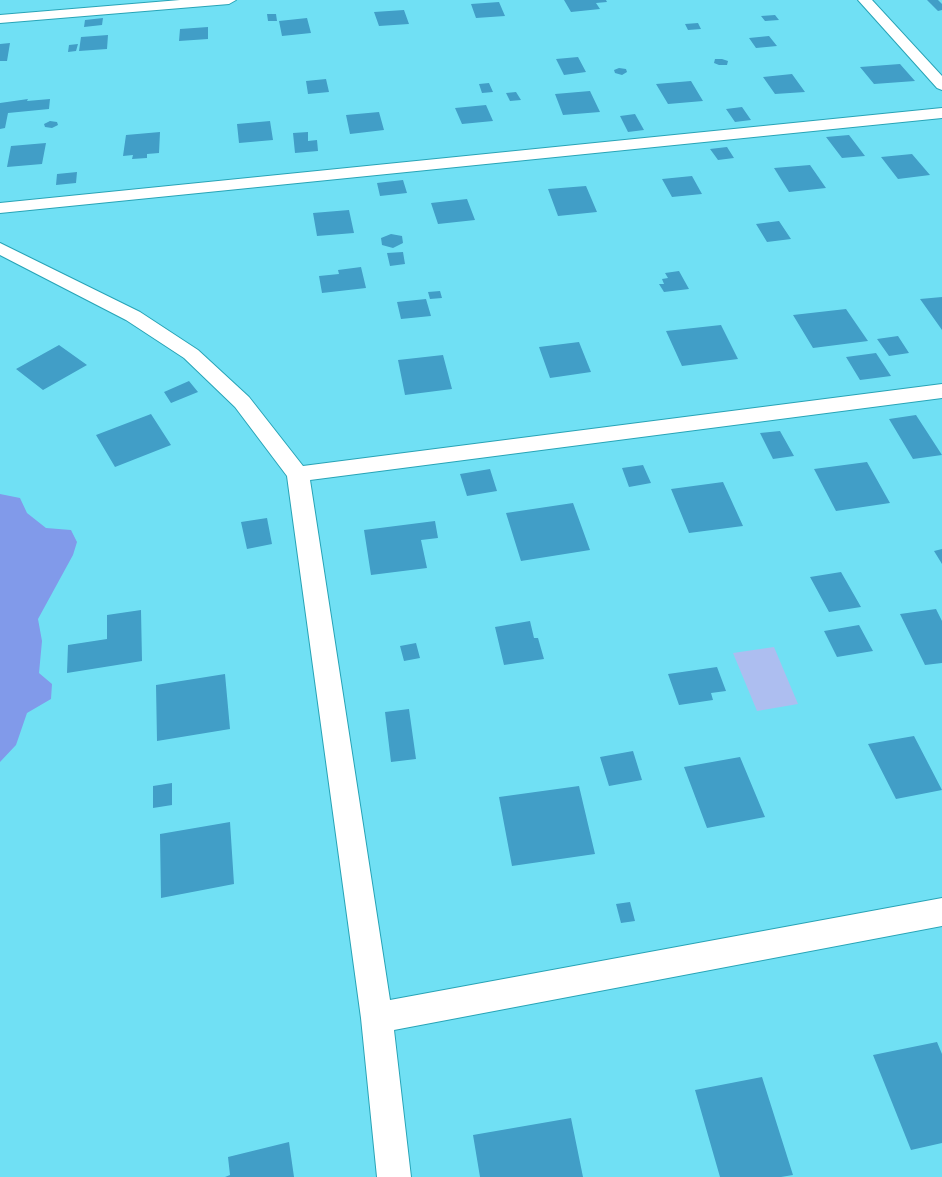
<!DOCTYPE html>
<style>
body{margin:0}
canvas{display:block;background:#70e0f4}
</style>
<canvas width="942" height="1177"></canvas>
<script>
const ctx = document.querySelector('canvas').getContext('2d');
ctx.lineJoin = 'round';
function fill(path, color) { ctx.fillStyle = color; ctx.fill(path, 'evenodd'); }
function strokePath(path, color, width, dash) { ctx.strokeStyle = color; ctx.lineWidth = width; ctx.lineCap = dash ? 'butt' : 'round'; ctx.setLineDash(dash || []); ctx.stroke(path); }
const green = new Path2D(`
 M 774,647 L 798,704 L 757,711 L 733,653 Z`);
const forest = new Path2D(`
 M 0,494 L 20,498 L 27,513 L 46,528 L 71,530 L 77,542 L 73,555 L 38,619 L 42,641 L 39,673 L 52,684 L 51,699 L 27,713 L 16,745 L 0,762 Z`);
const building = new Path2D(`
 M 564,0 L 606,0 L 607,2 L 596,3 L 600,9 L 571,12 Z
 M 927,0 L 938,0 L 942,4 L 942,10 L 938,11 Z
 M 499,2 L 505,16 L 476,18 L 471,4 Z
 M 404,10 L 409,24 L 379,26 L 374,12 Z
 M 267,14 L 276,14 L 277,21 L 268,21 Z
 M 775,15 L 779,20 L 765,21 L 761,16 Z
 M 103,18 L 102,25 L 84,27 L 85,20 Z
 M 307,18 L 311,33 L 282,36 L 279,21 Z
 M 698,23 L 701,29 L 688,30 L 685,24 Z
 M 208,27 L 208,39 L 179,41 L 180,29 Z
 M 108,35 L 107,49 L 79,51 L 81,37 Z
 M 769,36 L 777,46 L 756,48 L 749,38 Z
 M 10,43 L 7,61 L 0,61 L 0,44 Z
 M 78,44 L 76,51 L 68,52 L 69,45 Z
 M 578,57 L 586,72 L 564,75 L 556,59 Z
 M 715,59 L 722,59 L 728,61 L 727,65 L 719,65 L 714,63 Z
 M 900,64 L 915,81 L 874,84 L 860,67 Z
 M 619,68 L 626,69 L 627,72 L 622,75 L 615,73 L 614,70 Z
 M 792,74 L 805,92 L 775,94 L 763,77 Z
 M 326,79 L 329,92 L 308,94 L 306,81 Z
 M 691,81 L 703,101 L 668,104 L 656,84 Z
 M 489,83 L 493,92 L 482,93 L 479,84 Z
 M 590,91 L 600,112 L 563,115 L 555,94 Z
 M 516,92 L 521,100 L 510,101 L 506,93 Z
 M 28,99 L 27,101 L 50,99 L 49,109 L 8,113 L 5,128 L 0,129 L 0,103 Z
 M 486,105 L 493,121 L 462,124 L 455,108 Z
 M 742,107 L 751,120 L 735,122 L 726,109 Z
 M 379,112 L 384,130 L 350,134 L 346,115 Z
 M 635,114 L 644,130 L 628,132 L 620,116 Z
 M 50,121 L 57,122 L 58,125 L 52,128 L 45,127 L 44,124 Z
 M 270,121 L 273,140 L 239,143 L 237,124 Z
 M 160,132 L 159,153 L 147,154 L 147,158 L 132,159 L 133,155 L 123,156 L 126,135 Z
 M 308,132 L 308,141 L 317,140 L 318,151 L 295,153 L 293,133 Z
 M 849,135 L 865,156 L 842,158 L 826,137 Z
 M 46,143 L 42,164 L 7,167 L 11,146 Z
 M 727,147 L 734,158 L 718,160 L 710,149 Z
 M 912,154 L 930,175 L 898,179 L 881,157 Z
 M 810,165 L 826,188 L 789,192 L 774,168 Z
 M 77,172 L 76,183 L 56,185 L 57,174 Z
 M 692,176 L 702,194 L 672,197 L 662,179 Z
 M 403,180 L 407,193 L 380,196 L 377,183 Z
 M 586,186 L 597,212 L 558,216 L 548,189 Z
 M 467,199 L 475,220 L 438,224 L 431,203 Z
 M 349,210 L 354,233 L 317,236 L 313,213 Z
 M 779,221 L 791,239 L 767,242 L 756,224 Z
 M 391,234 L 402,236 L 403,243 L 393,248 L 382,245 L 381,238 Z
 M 403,252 L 405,264 L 390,266 L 387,253 Z
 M 361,267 L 366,288 L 322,293 L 319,276 L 339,274 L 338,270 Z
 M 679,271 L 689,289 L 664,292 L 659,284 L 664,284 L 662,279 L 668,278 L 665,273 Z
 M 440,291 L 442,298 L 430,299 L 428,292 Z
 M 942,297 L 942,330 L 920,299 Z
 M 426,299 L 431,316 L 401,319 L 397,302 Z
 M 846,309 L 868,341 L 813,348 L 793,315 Z
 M 721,325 L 738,359 L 682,366 L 666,331 Z
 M 898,336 L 909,353 L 889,356 L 877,339 Z
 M 579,342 L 591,372 L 550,378 L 539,347 Z
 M 59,345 L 87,365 L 43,390 L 16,369 Z
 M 876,353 L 891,376 L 860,380 L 846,357 Z
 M 443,355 L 452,389 L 405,395 L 398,360 Z
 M 189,381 L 198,392 L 171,403 L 164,392 Z
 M 151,414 L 171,445 L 115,467 L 96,435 Z
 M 916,415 L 942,455 L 913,459 L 889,419 Z
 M 780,431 L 794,456 L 773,459 L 760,433 Z
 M 867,462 L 890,503 L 836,511 L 814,469 Z
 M 643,465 L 651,483 L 629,487 L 622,468 Z
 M 490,469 L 497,491 L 467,496 L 460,474 Z
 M 723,482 L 743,526 L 689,533 L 671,489 Z
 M 573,503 L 590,550 L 521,561 L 506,513 Z
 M 267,518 L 272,544 L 247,549 L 241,522 Z
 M 435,521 L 438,538 L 421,540 L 427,568 L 371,575 L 364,530 Z
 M 942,549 L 942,564 L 934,551 Z
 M 841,572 L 861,607 L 829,612 L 810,577 Z
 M 936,609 L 942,621 L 942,663 L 925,665 L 900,614 Z
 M 141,610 L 142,661 L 67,673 L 68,645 L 107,639 L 107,615 Z
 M 530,621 L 534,638 L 538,638 L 544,659 L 504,665 L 495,627 Z
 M 859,625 L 873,651 L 837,657 L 824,631 Z
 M 416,643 L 420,658 L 404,661 L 400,646 Z
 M 717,667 L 726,691 L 711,693 L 713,700 L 679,705 L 668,674 Z
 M 225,674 L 230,729 L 157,741 L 156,685 Z
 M 409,709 L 416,759 L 391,762 L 385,712 Z
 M 914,736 L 942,790 L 896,799 L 868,744 Z
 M 633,751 L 642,780 L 609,786 L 600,757 Z
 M 740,757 L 765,817 L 707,828 L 684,767 Z
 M 172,783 L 172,805 L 153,808 L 153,786 Z
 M 579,786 L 595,854 L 512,866 L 499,797 Z
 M 230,822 L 234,884 L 161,898 L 160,834 Z
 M 630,902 L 635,921 L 621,923 L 616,904 Z
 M 937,1042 L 942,1054 L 942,1143 L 911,1150 L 873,1055 Z
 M 762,1077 L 793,1175 L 781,1177 L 720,1177 L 695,1090 Z
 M 571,1118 L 583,1177 L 480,1177 L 473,1135 Z
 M 289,1142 L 294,1177 L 225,1177 L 230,1175 L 228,1157 Z`);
const minor = new Path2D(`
 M 180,0 L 236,0 L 229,4 L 0,23 L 0,15 Z
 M 858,0 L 872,0 L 942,76 L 942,90 L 937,88 Z
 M 942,108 L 942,118 L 0,213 L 0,203 Z
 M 0,243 L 140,312 L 198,350 L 249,397 L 303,466 L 942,384 L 942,398 L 310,480 L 390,1000 L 942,898 L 942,926 L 394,1030 L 411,1177 L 377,1177 L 361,1018 L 287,476 L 235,407 L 184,358 L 126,320 L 0,255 Z`);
fill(green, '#adbef0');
fill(forest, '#819aea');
fill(building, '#419ec7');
strokePath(minor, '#28a4b7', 2);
fill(minor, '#fff');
</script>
